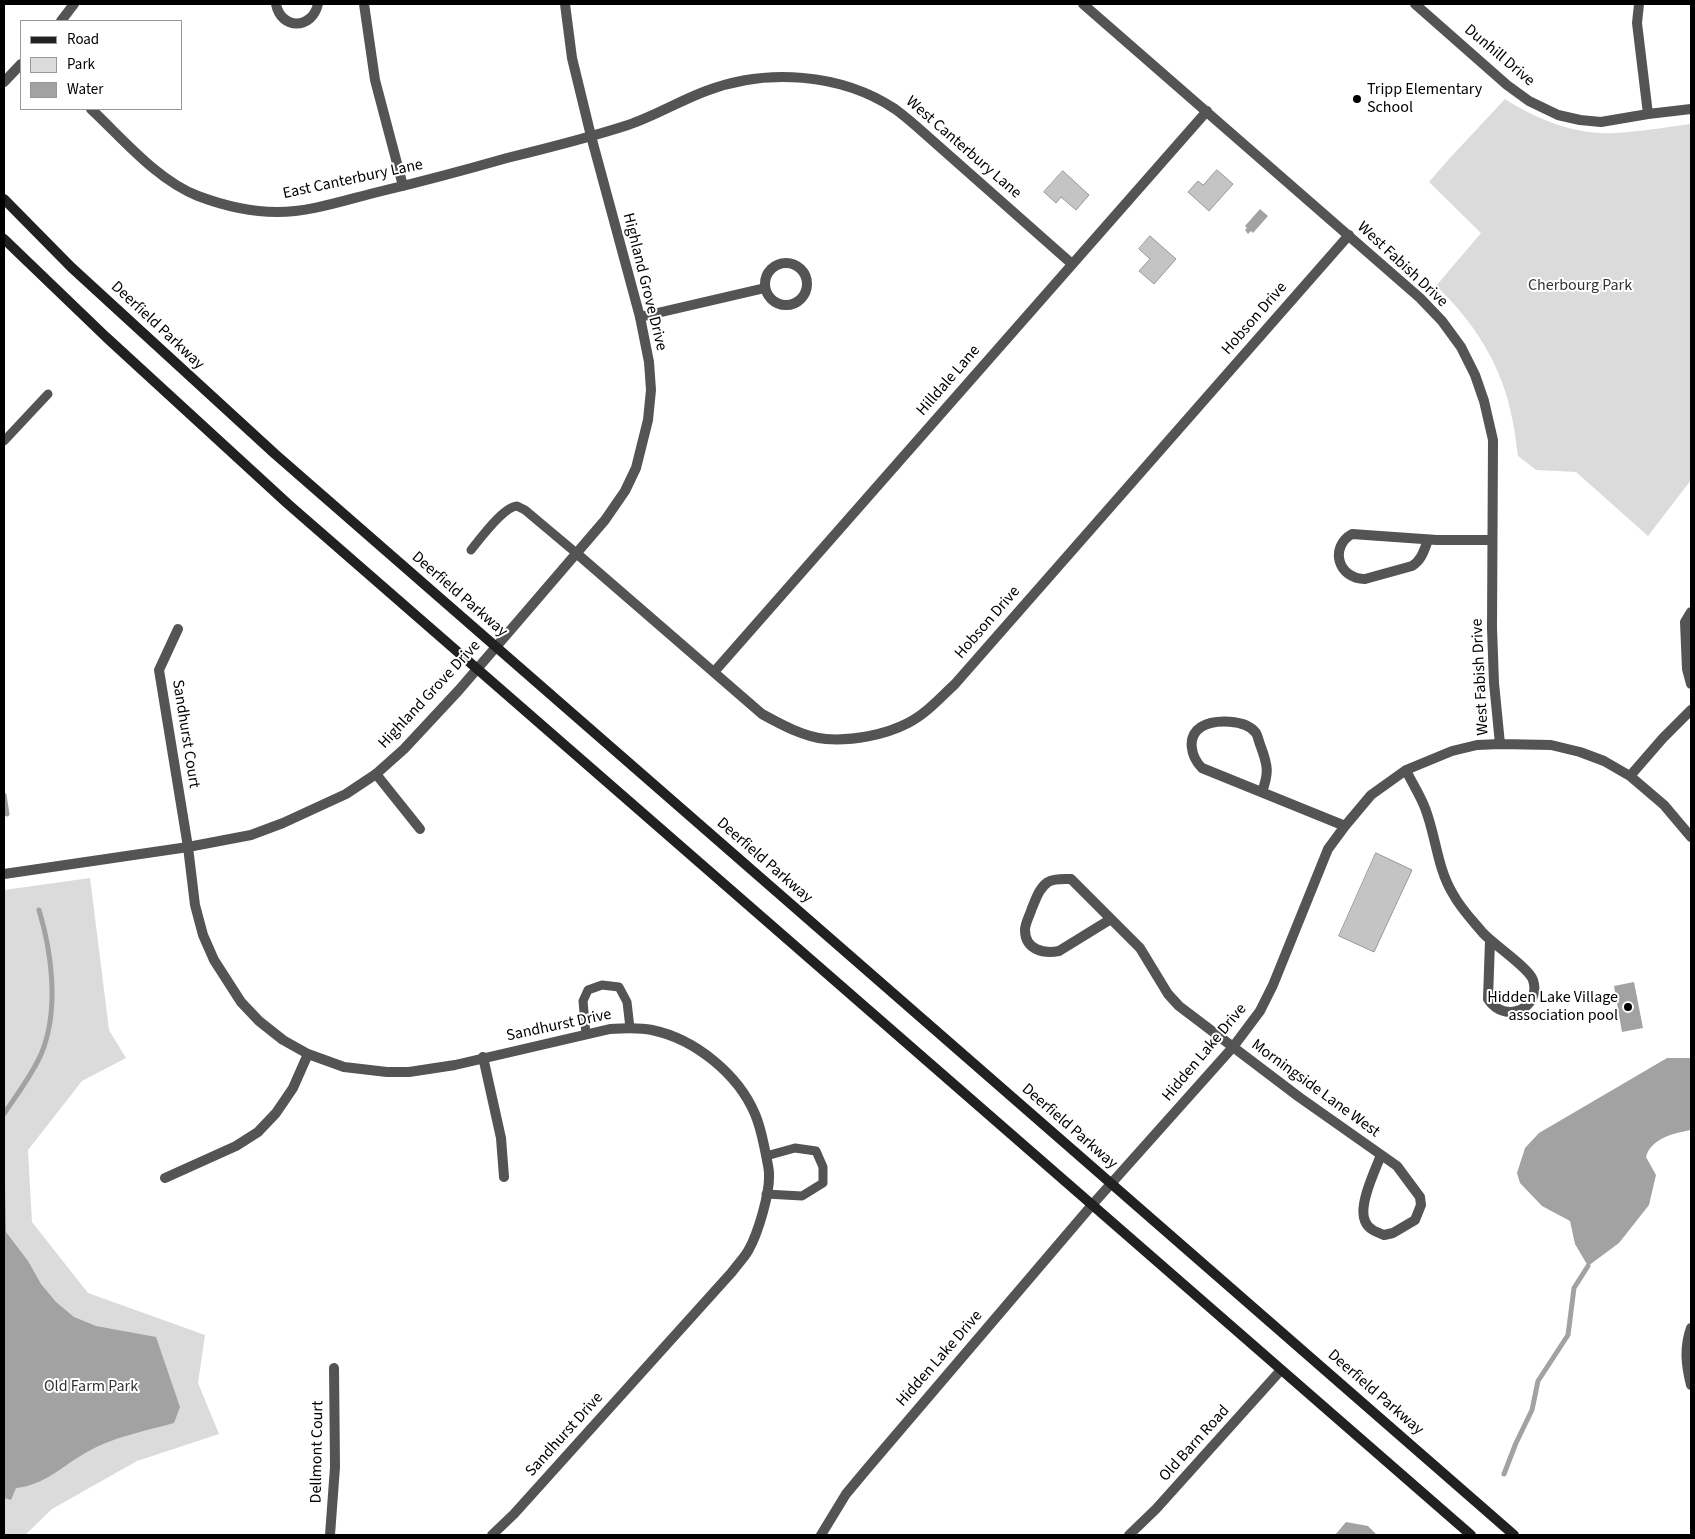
<!DOCTYPE html>
<style>
body{margin:0}
#map{position:relative;width:1695px;height:1539px;overflow:hidden;background:#fff;font-family:"Source Sans 3",sans-serif}
canvas{display:block}
.frame{position:absolute;inset:0;border:5px solid #000;pointer-events:none}
.legend{position:absolute;left:20px;top:20px;width:162px;height:90px;box-sizing:border-box;background:#fff;border:1px solid #999;margin:0;padding:6px 9px;list-style:none;font-size:15px;color:#000}
.legend li{display:flex;align-items:center;gap:10px;height:25px}
.legend b{width:25px;border:1px solid #999}
</style>
<div id="map">
<canvas width="1695" height="1539"></canvas>
<div class="frame"></div>
<ul class="legend">
<li><b style="height:6px;background:#212121"></b>Road</li>
<li><b style="height:14px;background:#dbdbdb"></b>Park</li>
<li><b style="height:14px;background:#a2a2a2"></b>Water</li>
</ul>
</div>
<script>
const ctx = document.querySelector('canvas').getContext('2d');
ctx.lineJoin = 'round';
function fill(path, color) { ctx.fillStyle = color; ctx.fill(path, 'evenodd'); }
function strokePath(path, color, width, dash) { ctx.strokeStyle = color; ctx.lineWidth = width; ctx.lineCap = dash ? 'butt' : 'round'; ctx.setLineDash(dash || []); ctx.stroke(path); }
function drawText(font, color, halo, rows, align = 'center') {
  ctx.font = font + ' "Source Sans 3",sans-serif'; ctx.lineWidth = 4; ctx.setLineDash([]); ctx.textBaseline = 'middle'; ctx.strokeStyle = halo; ctx.fillStyle = color; for (const [text, x, y, turn = 0] of rows) {
    ctx.save(); ctx.translate(x, y); ctx.rotate((+turn || 0) * Math.PI / 180); ctx.textAlign = isNaN(turn) ? turn : align; if (halo) ctx.strokeText(text, 0, 0); ctx.fillText(text, 0, 0); ctx.restore();
  }
}
const green = new Path2D(`
 M 1505,99 C 1538,120 1575,135 1614,133 C 1640,132 1666,127 1691,124 L 1691,480 L 1648,536 L 1576,472 L 1536,470 L 1518,456 C 1516,444 1515,431 1512,418 C 1503,367 1473,320 1436,286 L 1481,233 L 1429,182 L 1449,159 Z
 M 90,878 L 109,1030 L 126,1058 L 82,1081 L 28,1150 L 32,1222 L 88,1293 L 205,1335 L 198,1383 L 219,1434 L 137,1461 L 52,1509 L 25,1535 L 4,1535 L 4,890 Z`);
const water = new Path2D(`
 M 1260,209 L 1268,216 L 1253,233 L 1251,231 L 1248,234 L 1245,230 L 1247,228 L 1245,226 Z
 M 1634,982 L 1643,1028 L 1622,1032 L 1614,986 Z
 M 1667,1058 L 1691,1058 L 1691,1130 C 1675,1133 1651,1138 1646,1157 L 1656,1175 L 1649,1205 L 1619,1243 L 1588,1266 L 1575,1244 L 1570,1221 L 1542,1206 L 1520,1183 L 1517,1173 L 1525,1148 L 1539,1133 Z
 M 4,1135 L 6,1232 L 28,1261 L 41,1284 L 56,1302 L 74,1317 L 96,1326 L 156,1337 L 180,1407 L 174,1423 C 145,1431 113,1437 87,1452 C 62,1466 45,1485 16,1488 L 11,1500 L 4,1498 Z
 M 1346,1522 L 1368,1526 L 1377,1535 L 1335,1535 Z`);
const stream = new Path2D(`
 M 4,795 L 7,814
 M 4,1114 C 17,1094 33,1074 42,1052 C 59,1009 52,953 39,910
 M 1504,1474 L 1516,1443 L 1532,1410 L 1538,1381 L 1568,1335 L 1574,1288 L 1588,1266`);
const building = new Path2D(`
 M 1217,170 L 1233,184 L 1209,211 L 1188,192 L 1198,181 L 1203,185 Z
 M 1063,171 L 1089,195 L 1076,210 L 1061,197 L 1056,203 L 1044,192 Z
 M 1150,236 L 1176,259 L 1154,284 L 1139,271 L 1150,259 L 1139,249 Z
 M 1376,853 L 1412,870 L 1374,952 L 1339,936 Z`);
const service = new Path2D(`
 M 4,441 L 48,394
 M 471,550 C 480,539 503,507 517,506 L 525,510 L 575,552
 M 586,1034 L 583,1001 L 588,990 L 602,985 L 619,987 L 627,1002 L 630,1028
 M 766,1156 L 795,1148 L 816,1151 L 823,1167 L 823,1183 L 802,1196 L 766,1194`);
const minor = new Path2D(`
 M 276,4 C 281,30 312,30 318,4
 M 364,4 L 375,80 L 403,186
 M 1083,4 L 1420,298 L 1442,321 L 1461,347 L 1475,375 L 1484,401 L 1493,440 L 1492,628 L 1494,683 L 1500,744
 M 1415,4 L 1507,85 L 1529,101 L 1558,115 L 1580,120 L 1601,122 L 1648,114 L 1691,109
 M 1639,4 L 1637,23 L 1648,114
 M 61,21 L 74,4
 M 4,82 L 21,64
 M 91,109 C 123,139 157,180 198,196 C 222,205 250,212 277,212 C 312,212 348,199 382,191 C 424,181 465,170 507,158 C 548,148 588,138 628,125 C 655,116 679,101 706,91 C 766,68 841,73 895,109 C 902,114 909,120 916,126 L 1072,264
 M765 284a21 21 0 1 1 42 0a21 21 0 1 1-42 0Z
 M 640,317 L 765,288
 M 1428,540 C 1424,550 1422,560 1412,566 L 1365,579 C 1338,579 1329,547 1352,534 L 1437,540 L 1492,540
 M 575,552 L 762,714 C 782,725 804,737 826,739 C 852,741 885,735 908,723 C 926,714 940,698 955,684 L 1349,235
 M 1691,612 L 1685,622 L 1687,669 L 1691,684
 M 178,629 L 159,670 L 188,847 L 195,905 L 203,935 L 214,960 L 241,1002 L 259,1021 L 283,1040 L 308,1054 L 344,1067 L 387,1072 L 409,1072 L 455,1065 L 610,1029 C 624,1028 638,1027 652,1030 C 695,1039 738,1074 755,1114 C 761,1128 763,1141 766,1155 C 767,1161 769,1168 769,1174 C 770,1193 758,1234 748,1251 C 744,1258 737,1265 732,1272 L 514,1514 L 492,1535
 M 714,672 L 1207,111
 M 1406,770 C 1412,783 1420,795 1425,808 C 1436,836 1437,868 1453,894 C 1461,909 1473,921 1483,933 C 1494,945 1529,968 1533,980 C 1542,1008 1505,1025 1488,999 L 1490,941
 M 376,774 L 420,829
 M 1630,776 L 1663,738 L 1691,710
 M 1262,792 C 1269,773 1268,766 1261,747 C 1259,743 1258,736 1256,733 C 1246,719 1214,719 1201,727 C 1186,737 1191,757 1202,768 L 1345,826
 M 1111,919 L 1059,951 C 1044,954 1025,950 1025,930 C 1025,923 1030,915 1032,908 C 1036,899 1039,888 1048,882 C 1055,878 1063,879 1071,879 L 1140,948 L 1168,994 L 1179,1006 L 1299,1097 L 1397,1166 L 1420,1197 L 1421,1205 L 1415,1220 L 1393,1233 L 1384,1235 C 1376,1232 1368,1229 1365,1221 C 1358,1205 1375,1171 1381,1155
 M 483,1057 L 501,1138 L 504,1177
 M 165,1178 L 236,1146 L 258,1132 L 276,1113 L 293,1088 L 308,1054
 M 1691,1328 C 1684,1348 1686,1365 1691,1385
 M 330,1535 L 335,1467 L 334,1368
 M 821,1535 L 846,1494 L 866,1470 L 1092,1205 L 1233,1047 L 1260,1011 L 1273,985 L 1328,849 L 1345,826 L 1371,795 L 1406,770 L 1452,751 L 1477,745 L 1500,744 L 1551,745 L 1580,752 L 1604,761 L 1630,776 L 1664,805 L 1691,837
 M 1129,1535 L 1156,1509 L 1281,1370`);
const tertiary = new Path2D(`
 M 4,874 L 188,847 L 251,835 L 283,823 L 346,794 L 376,774 L 404,749 L 459,690 L 605,520 L 625,491 L 636,468 L 648,420 L 651,390 L 649,362 L 640,317 L 591,136 L 572,58 L 565,4`);
const secondary = new Path2D(`
 M 4,199 L 71,267 L 275,454 L 1514,1535
 M 4,239 L 106,337 L 288,504 L 1471,1535`);
const markers = [
 [1357,99,5,"#000"],
 [1628,1007,5,"#000"]
];
const streetNames = [
 ["Dunhill Drive",1499,56,40],
 ["West Canterbury Lane",963,148,41],
 ["East Canterbury Lane",353,180,-12],
 ["West Fabish Drive",1402,265,43],
 ["Highland Grove Drive",644,282,76],
 ["Hobson Drive",1255,319,-49],
 ["Deerfield Parkway",157,326,43],
 ["Hilldale Lane",949,381,-49],
 ["Deerfield Parkway",459,595,41],
 ["Hobson Drive",988,623,-49],
 ["West Fabish Drive",1481,677,-93],
 ["Highland Grove Drive",430,695,-47],
 ["Sandhurst Court",185,734,81],
 ["Deerfield Parkway",764,861,41],
 ["Sandhurst Drive",559,1026,-12],
 ["Hidden Lake Drive",1205,1053,-50],
 ["Morningside Lane West",1315,1089,36],
 ["Deerfield Parkway",1069,1127,41],
 ["Hidden Lake Drive",940,1359,-49],
 ["Deerfield Parkway",1375,1393,41],
 ["Sandhurst Drive",565,1435,-48],
 ["Old Barn Road",1195,1444,-48],
 ["Dellmont Court",318,1452,-89]
];
const poiNames = [
 ["Tripp Elementary",1367,90],
 ["School",1367,108],
 ["Hidden Lake Village",1618,998,"right"],
 ["association pool",1618,1016,"right"]
];
const parkNames = [
 ["Cherbourg Park",1580,286],
 ["Old Farm Park",91,1387]
];
fill(green, '#dbdbdb');
fill(water, '#a2a2a2');
strokePath(stream, '#a2a2a2', 5);
fill(building, '#c4c4c4');
strokePath(building, '#989898', 1);
strokePath(service, '#545454', 9);
strokePath(minor, '#545454', 10);
strokePath(tertiary, '#545454', 10);
strokePath(secondary, '#212121', 10);
for (const [x, y, r, color] of markers) { const dot = new Path2D(); dot.arc(x, y, r, 0, 2 * Math.PI); ctx.fillStyle = color; ctx.fill(dot); strokePath(dot, '#fff', 2); }
drawText('16px', '#000', '#fff', streetNames);
drawText('16px', '#000', '#fff', poiNames, 'left');
drawText('16px', '#323232', '#fff', parkNames);
</script>
